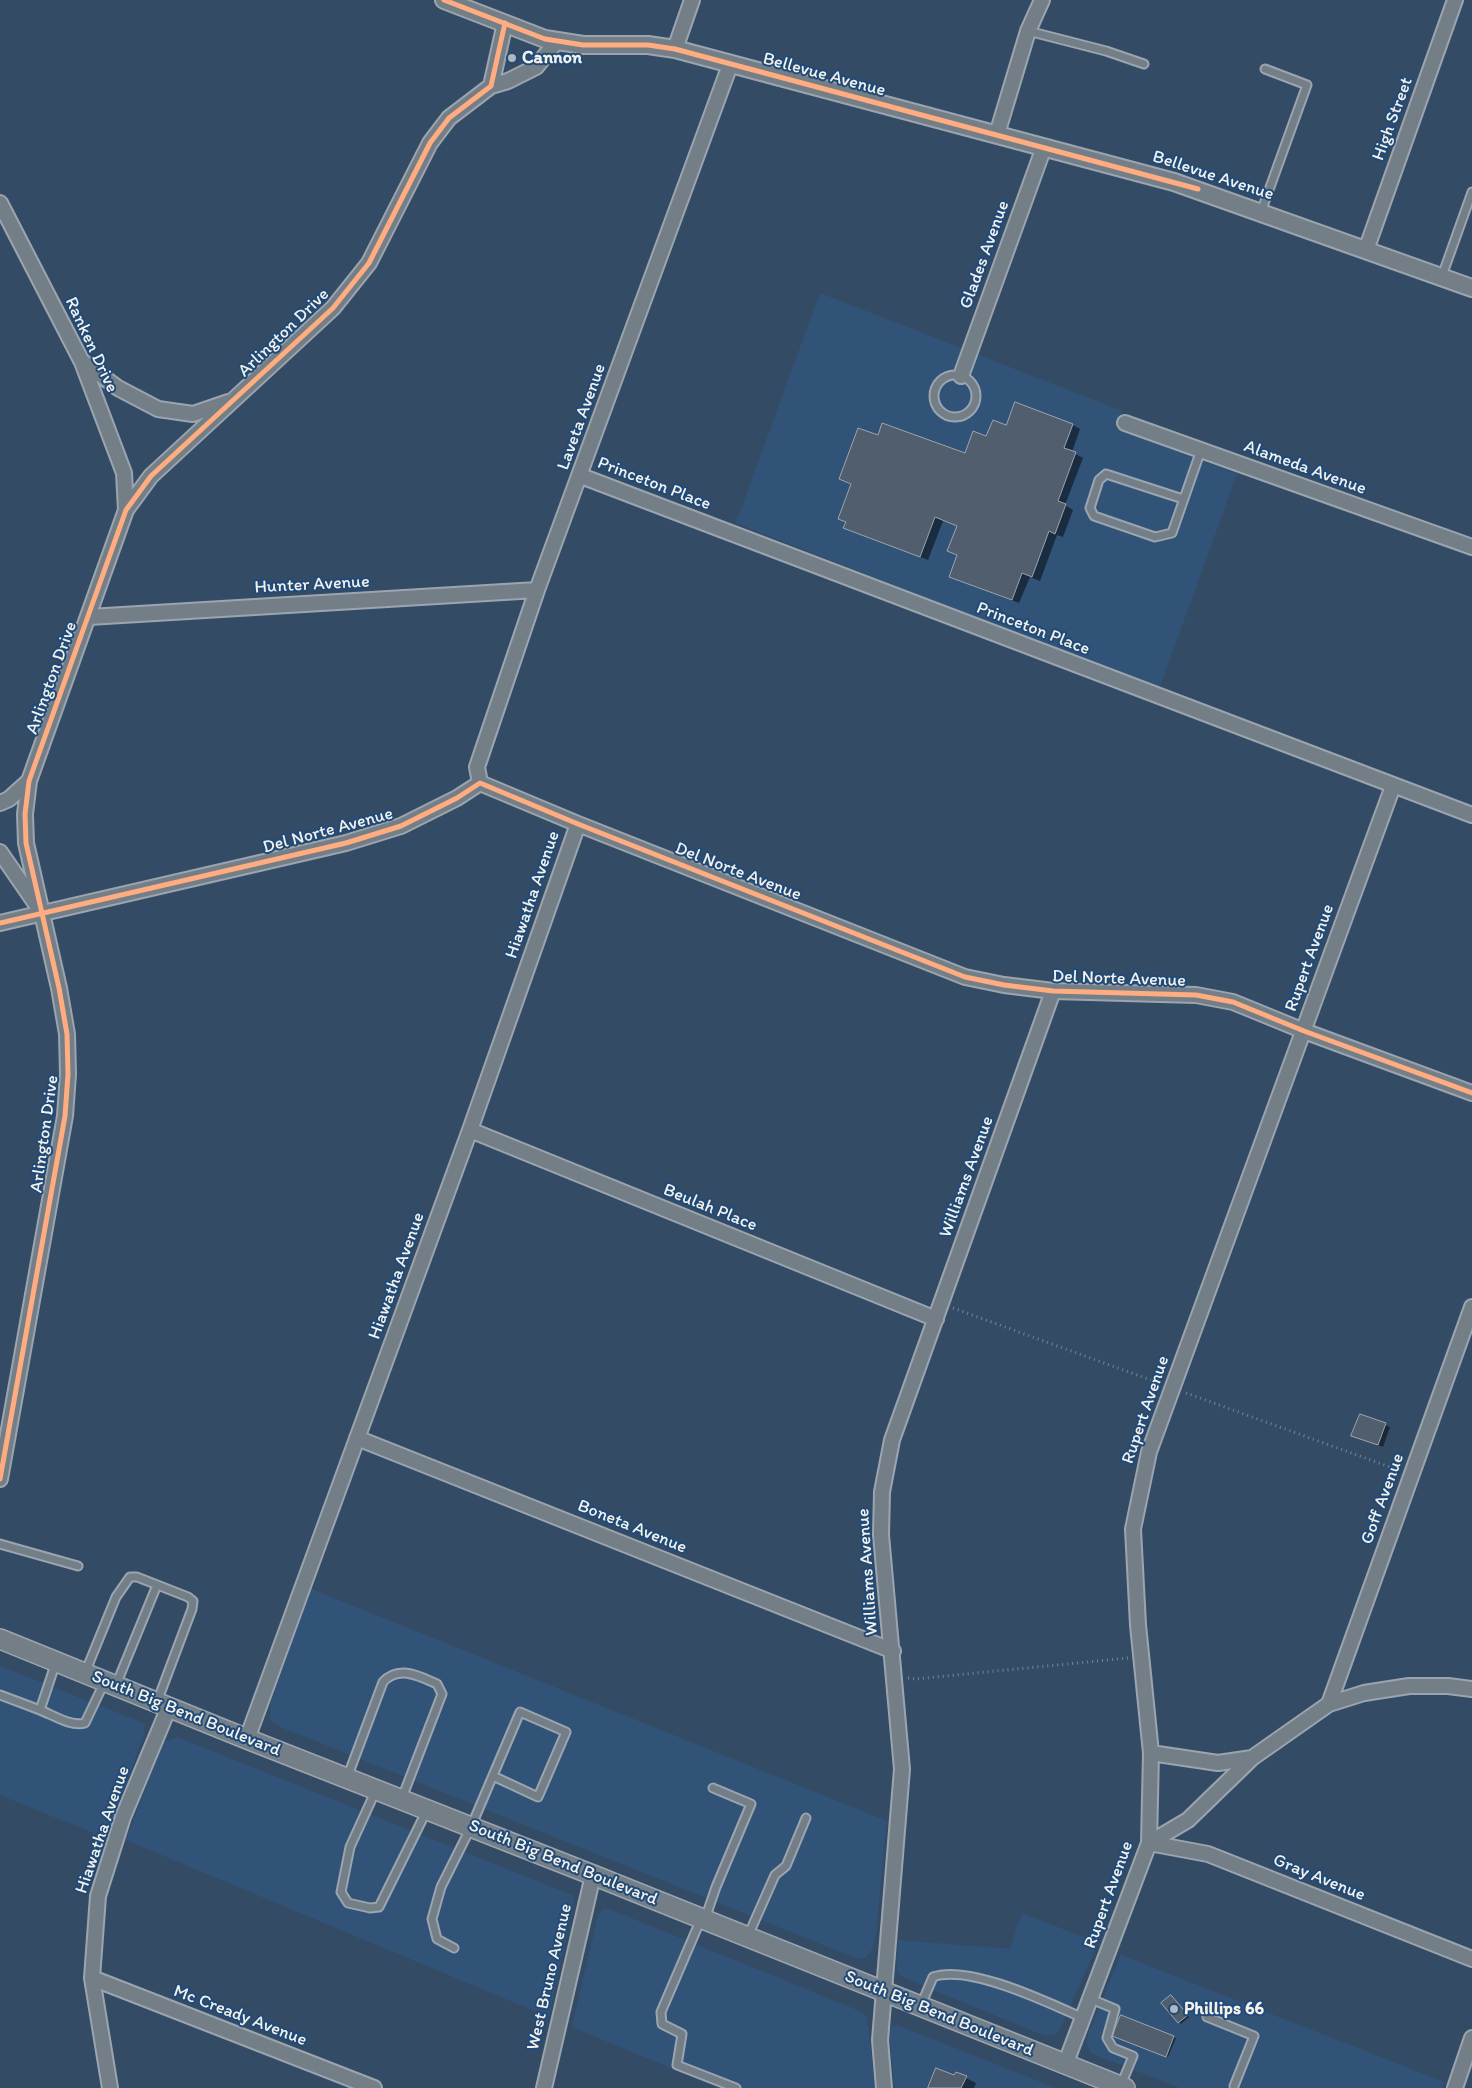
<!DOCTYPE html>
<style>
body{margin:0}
canvas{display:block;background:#344b65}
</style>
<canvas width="1472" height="2088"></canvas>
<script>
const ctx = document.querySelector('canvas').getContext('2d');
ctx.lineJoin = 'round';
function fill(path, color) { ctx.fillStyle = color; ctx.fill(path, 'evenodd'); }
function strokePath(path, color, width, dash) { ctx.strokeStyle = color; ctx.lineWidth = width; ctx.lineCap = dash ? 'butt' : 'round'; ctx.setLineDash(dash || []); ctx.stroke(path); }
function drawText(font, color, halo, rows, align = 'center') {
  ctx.font = font + ' Itim,sans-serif'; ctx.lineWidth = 4; ctx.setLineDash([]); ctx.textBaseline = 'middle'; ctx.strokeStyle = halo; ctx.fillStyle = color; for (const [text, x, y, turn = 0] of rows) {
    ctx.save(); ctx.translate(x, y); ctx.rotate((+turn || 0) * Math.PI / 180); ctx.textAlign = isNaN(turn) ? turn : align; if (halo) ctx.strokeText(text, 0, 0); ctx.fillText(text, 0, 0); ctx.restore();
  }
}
const built = new Path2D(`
 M 820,293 L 1122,411 L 1115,428 L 1237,474 L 1159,689 L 736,523 Z
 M 311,1589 L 887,1821 L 875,1941 L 871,1951 L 865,1958 L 858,1959 L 276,1725 L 270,1720 L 270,1704 Z
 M 0,1666 L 138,1721 L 144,1725 L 144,1734 L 106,1838 L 0,1795 Z
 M 177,1737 L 572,1895 L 574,1900 L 549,2017 L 126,1840 L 164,1742 Z
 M 603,1909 L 609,1909 L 862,2012 L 867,2017 L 875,2088 L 719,2088 L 572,2027 L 598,1916 Z
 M 1022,1913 L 1098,1943 L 1061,2027 L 1055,2035 L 1045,2036 L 905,1978 L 899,1974 L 897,1968 L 898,1940 L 1010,1949 Z
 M 1121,1955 L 1444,2082 L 1442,2088 L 1180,2088 L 1091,2053 L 1086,2042 L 1089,2032 Z
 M 897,2025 L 1056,2088 L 895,2088 L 889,2034 L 891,2027 Z`);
const shadow = new Path2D(`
 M 1073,425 L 1080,429 L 1072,452 L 1083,458 L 1065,505 L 1073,510 L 1063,537 L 1057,535 L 1040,581 L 1030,577 L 1019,603 L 958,580 L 958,556 L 948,550 L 958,526 L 943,521 L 928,560 L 845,528 L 852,485 L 841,479 L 878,437 L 965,455 L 987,438 L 1007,427 Z
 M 1385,1425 L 1390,1427 L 1383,1447 L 1352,1436 Z
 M 1173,1997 L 1189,2017 L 1181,2024 L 1163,2003 Z
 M 1122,2016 L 1176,2038 L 1168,2057 L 1116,2037 Z
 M 954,2077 L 966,2078 L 976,2083 L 974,2088 L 929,2088 Z`);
const building = new Path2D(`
 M 1015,402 L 1073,424 L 1064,448 L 1076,452 L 1058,501 L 1066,504 L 1055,534 L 1049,531 L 1032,577 L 1022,573 L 1012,600 L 949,577 L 957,555 L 947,551 L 957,526 L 935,517 L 920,557 L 843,528 L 846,522 L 838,519 L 851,484 L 839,479 L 858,428 L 878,435 L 882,423 L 965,453 L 973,431 L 986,436 L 993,420 L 1006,425 Z
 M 1360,1414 L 1386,1423 L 1378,1445 L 1351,1436 Z
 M 1171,1995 L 1188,2015 L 1178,2023 L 1161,2003 Z
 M 1121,2015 L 1174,2036 L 1166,2057 L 1112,2036 Z
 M 936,2068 L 954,2075 L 956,2072 L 967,2076 L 961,2088 L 928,2088 Z`);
const path = new Path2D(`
 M 953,1308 L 1159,1383
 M 1186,1393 L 1398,1470
 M 908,1678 L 915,1679 L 1128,1658`);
const service = new Path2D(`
 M 1028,31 L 1106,51 L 1144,64
 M 1261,212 L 1307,85 L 1265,69
 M 1442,276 L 1472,192
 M934 396a21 21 0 1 1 42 0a21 21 0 1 1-42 0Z
 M 1183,499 L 1106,474 L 1099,480 L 1090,508 L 1094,516 L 1155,537 L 1172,533 L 1201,450
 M 0,1544 L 78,1566
 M 85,1673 L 116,1597 L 130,1577 L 137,1577 L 188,1597 L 193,1601 L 192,1609 L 157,1702
 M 116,1685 L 157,1585
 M 0,1695 L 40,1710 L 56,1662
 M 40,1710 C 53,1715 71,1727 85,1723 L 104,1683
 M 347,1778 L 383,1682 C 399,1665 419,1676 437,1684 L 442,1694 L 402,1798
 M 376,1790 L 350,1847 L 341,1892 L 348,1903 L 370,1908 L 379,1907 L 426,1812
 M 701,1919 L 661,2012 L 662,2024 L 682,2034 L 677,2065 L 736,2088
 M 705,1919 L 716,1887 L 751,1804 L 713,1788
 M 748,1936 L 775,1875 L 786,1866 L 806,1818
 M 454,1948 L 437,1939 L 432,1919 L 441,1887 L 471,1827 L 520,1712 L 566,1732 L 538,1797 L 493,1776
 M 1091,1999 L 1115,2009 L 1107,2038 L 1113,2048 L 1133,2056 L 1121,2085
 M 921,2005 L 933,1977 C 969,1964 1049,2003 1083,2018
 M 1207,2017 L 1254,2036 L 1234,2086`);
const minor = new Path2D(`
 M 675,49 L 692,0
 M 491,86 L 508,81 L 536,67 L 557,41
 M 997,134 L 1028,31 L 1042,0
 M 0,203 L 82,362 L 124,473 L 126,510
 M 1366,250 L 1455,0
 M 83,362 L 118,388 L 158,409 L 193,414 L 228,402
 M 961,376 L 1044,147
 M 1125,423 L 1472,547
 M 581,476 L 1472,815
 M 89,617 L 537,590
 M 480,783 L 477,767 L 537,590 L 730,65
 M 0,803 L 9,799 L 29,781
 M 0,852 L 38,907
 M 0,923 L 346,843 L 401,826 L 457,798 L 480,783 L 578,824 L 965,977 L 1004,985 L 1053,991 L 1196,995 L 1233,1002 L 1304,1031 L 1472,1093
 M 470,1130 L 936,1319
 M 357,1438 L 893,1651
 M 0,1479 L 65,1116 L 68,1074 L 67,1034 L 59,988 L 26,843 L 25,814 L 29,781 L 126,510 L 151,476 L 333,308 L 369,263 L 430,143 L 449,118 L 491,86 L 505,23
 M 1329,1704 L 1472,1307
 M 247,1739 L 470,1130 L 578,824
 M 1151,1753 L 1218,1763 L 1252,1758
 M 1149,1843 L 1188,1820 L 1252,1758 L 1329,1704 L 1364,1693 L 1409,1686 L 1448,1686 L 1472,1689
 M 1149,1843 L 1208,1854 L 1472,1959
 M 92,1978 L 374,2088
 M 1065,2065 L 1149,1843 L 1151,1753 L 1138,1625 L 1133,1529 L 1149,1452 L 1393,786
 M 110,2088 L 92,1978 L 98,1896 L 123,1817 L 169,1707
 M 544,2088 L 593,1875
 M 884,2088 L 880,2040 L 902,1769 L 881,1535 L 882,1492 L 892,1440 L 1053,991
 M 1455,2088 L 1472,2038`);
const tertiary = new Path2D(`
 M 444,0 L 545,39 L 583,45 L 648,45 L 675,49 L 1174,182 L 1472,288`);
const secondary = new Path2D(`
 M 0,1639 L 247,1739 L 593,1875 L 1125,2088`);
const cycleway = new Path2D(`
 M 444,0 L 545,39 L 583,45 L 648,45 L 675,49 L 1198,189
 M 0,923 L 346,843 L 401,826 L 457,798 L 480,783 L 578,824 L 965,977 L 1004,985 L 1053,991 L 1196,995 L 1233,1002 L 1304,1031 L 1472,1093
 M 0,1479 L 65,1116 L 68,1074 L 67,1034 L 59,988 L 26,843 L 25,814 L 29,781 L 126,510 L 151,476 L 333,308 L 369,263 L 430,143 L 449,118 L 491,86 L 505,23`);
const markers = [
 [512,58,5,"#b1b7ba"],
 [1174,2009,5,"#b1b7ba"]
];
const poiNames = [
 ["Cannon",522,58],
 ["Phillips 66",1184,2009]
];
const streetNames = [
 ["Bellevue Avenue",824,75,15],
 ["High Street",1393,119,-70],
 ["Bellevue Avenue",1213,176,18],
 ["Glades Avenue",985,255,-70],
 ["Arlington Drive",284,333,-44],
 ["Ranken Drive",91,345,65],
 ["Laveta Avenue",582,417,-70],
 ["Alameda Avenue",1305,468,20],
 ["Princeton Place",654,484,21],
 ["Hunter Avenue",312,585,-3],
 ["Princeton Place",1033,629,21],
 ["Arlington Drive",52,678,-70],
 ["Del Norte Avenue",328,831,-15],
 ["Del Norte Avenue",738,872,21],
 ["Hiawatha Avenue",533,895,-71],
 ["Rupert Avenue",1310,958,-70],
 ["Del Norte Avenue",1119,979,2],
 ["Arlington Drive",45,1134,-82],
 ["Williams Avenue",967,1177,-70],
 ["Beulah Place",710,1208,22],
 ["Hiawatha Avenue",397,1276,-70],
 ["Rupert Avenue",1146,1410,-71],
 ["Goff Avenue",1383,1499,-70],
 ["Boneta Avenue",632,1527,22],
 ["Williams Avenue",868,1572,-94],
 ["South Big Bend Boulevard",186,1714,22],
 ["Hiawatha Avenue",103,1830,-71],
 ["South Big Bend Boulevard",563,1863,22],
 ["Gray Avenue",1319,1878,22],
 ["Rupert Avenue",1109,1895,-70],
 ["West Bruno Avenue",550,1977,-77],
 ["South Big Bend Boulevard",939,2014,22],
 ["Mc Cready Avenue",240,2016,21]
];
fill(built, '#325378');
fill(shadow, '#0007');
fill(building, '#515e6d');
strokePath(building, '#9ba5af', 1);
strokePath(service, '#9ba5af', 11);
strokePath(minor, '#9ba5af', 18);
strokePath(tertiary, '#9ba5af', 20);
strokePath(secondary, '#9ba5af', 22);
strokePath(path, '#78838f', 3, [1, 4]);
strokePath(service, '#737e87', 7);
strokePath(minor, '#737e87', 14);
strokePath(tertiary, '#737e87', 16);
strokePath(secondary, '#737e87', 19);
strokePath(cycleway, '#ffac80', 5);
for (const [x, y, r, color] of markers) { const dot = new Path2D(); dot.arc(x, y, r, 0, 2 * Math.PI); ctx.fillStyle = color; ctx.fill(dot); strokePath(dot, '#1f4a7a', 2); }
drawText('bold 18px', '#f4f1e8', '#1f4a7a', poiNames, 'left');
drawText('18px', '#f4f1e8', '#1f4a7a', streetNames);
</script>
